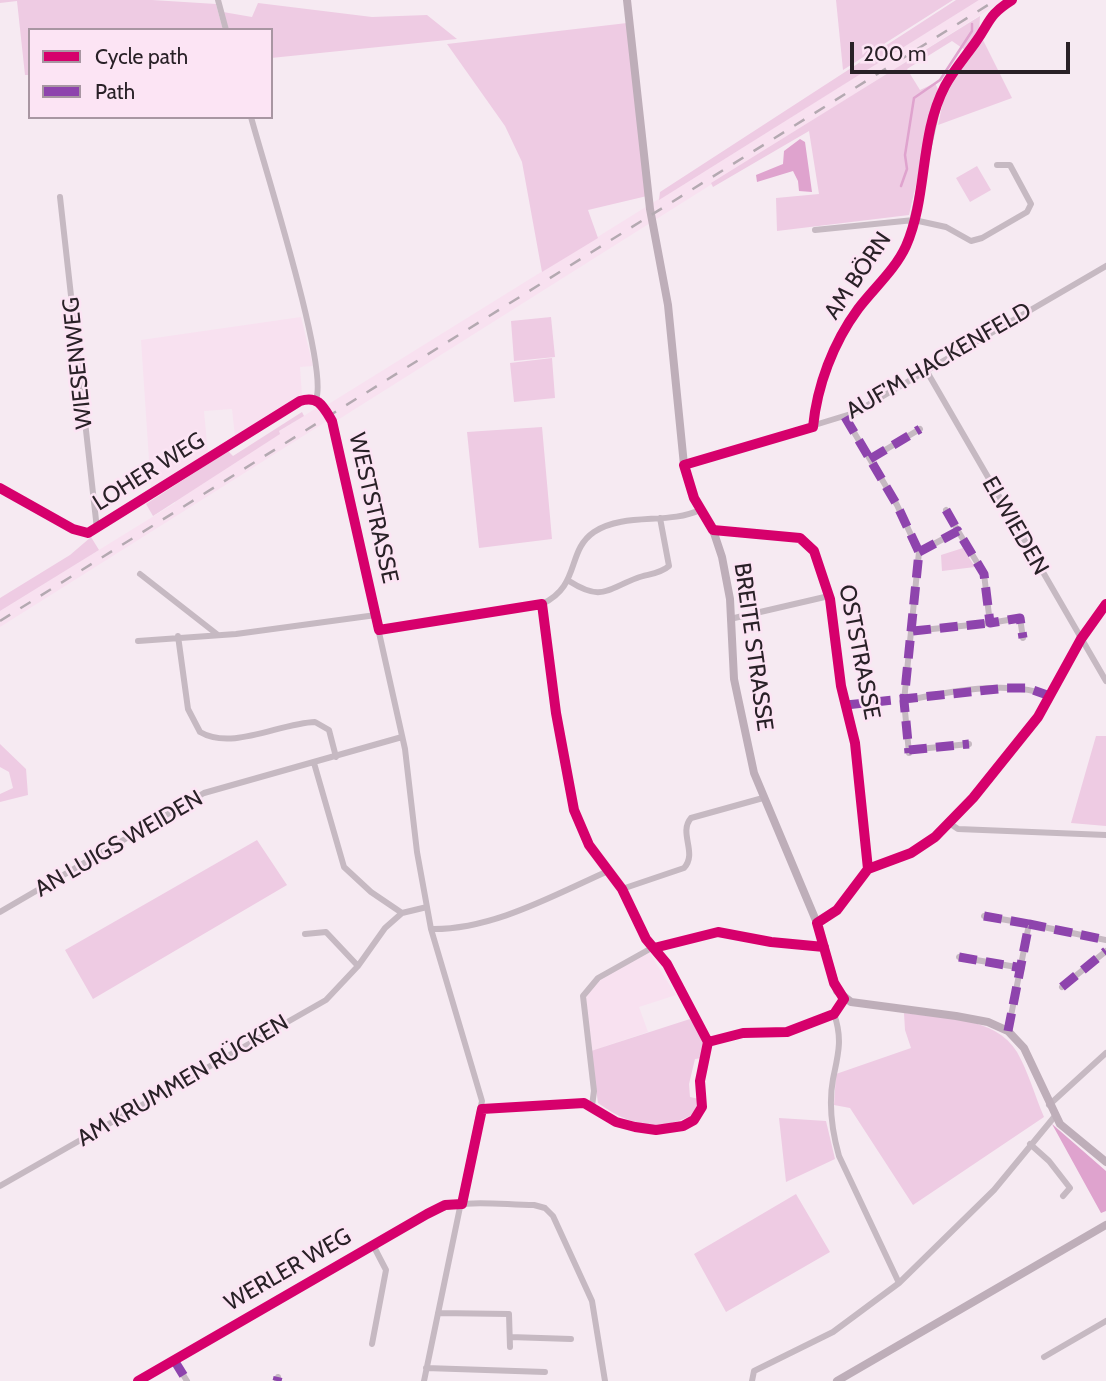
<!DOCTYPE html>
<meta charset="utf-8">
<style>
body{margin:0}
#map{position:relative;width:1106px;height:1381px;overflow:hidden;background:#f6eaf2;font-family:Cabin,sans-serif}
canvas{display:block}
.legend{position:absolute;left:28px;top:28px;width:245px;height:91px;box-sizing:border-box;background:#fce4f4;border:2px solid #a896a2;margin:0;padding:9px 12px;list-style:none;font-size:21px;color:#292127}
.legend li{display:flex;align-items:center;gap:14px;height:35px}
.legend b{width:35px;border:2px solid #a896a2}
.scale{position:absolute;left:850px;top:42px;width:220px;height:32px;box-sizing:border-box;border:4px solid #292127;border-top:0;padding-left:9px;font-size:21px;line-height:24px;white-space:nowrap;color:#292127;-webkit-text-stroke:5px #fce4f4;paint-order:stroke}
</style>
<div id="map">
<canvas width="1106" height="1381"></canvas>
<ul class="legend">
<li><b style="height:9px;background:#d6006c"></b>Cycle path</li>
<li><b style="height:9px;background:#8e44ad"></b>Path</li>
</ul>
<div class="scale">200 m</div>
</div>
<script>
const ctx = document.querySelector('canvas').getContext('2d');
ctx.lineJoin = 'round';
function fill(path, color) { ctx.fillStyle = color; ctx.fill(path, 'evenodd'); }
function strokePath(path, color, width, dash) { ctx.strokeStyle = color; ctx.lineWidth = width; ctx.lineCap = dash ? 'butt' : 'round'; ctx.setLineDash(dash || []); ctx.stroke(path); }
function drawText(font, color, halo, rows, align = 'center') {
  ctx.font = font + ' Cabin,sans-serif'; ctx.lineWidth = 5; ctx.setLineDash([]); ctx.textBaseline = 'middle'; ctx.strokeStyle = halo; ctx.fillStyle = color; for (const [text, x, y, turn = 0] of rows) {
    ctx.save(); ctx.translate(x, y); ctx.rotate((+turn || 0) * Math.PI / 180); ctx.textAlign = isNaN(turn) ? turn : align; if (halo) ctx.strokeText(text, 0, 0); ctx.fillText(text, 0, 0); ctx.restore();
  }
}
const built = new Path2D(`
 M 979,0 L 1004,0 L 336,421 L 327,421 L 0,627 L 0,611 L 175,503 L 175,499 L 279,434 L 278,432 L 318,407 L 327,405 Z
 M 301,317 L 313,366 L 300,367 L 302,395 L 235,437 L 232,409 L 204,411 L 208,454 L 151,490 L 141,340 Z
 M 649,952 L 676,995 L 639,1007 L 648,1032 L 591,1051 L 586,996 L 597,981 Z`);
const green = new Path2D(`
 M 0,0 L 152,0 L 216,4 L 223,30 L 30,30 L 30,75 L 25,75 L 17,1 L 0,3 Z
 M 836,0 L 953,0 L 843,70 Z
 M 956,0 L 979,0 L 659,200 L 660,192 Z
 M 258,3 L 372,17 L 427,15 L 457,39 L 271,58 L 271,30 L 228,30 L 223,12 L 252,17 Z
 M 980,16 L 979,33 L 965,50 L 952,41 L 907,69 L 920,90 L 935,83 L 938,89 L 909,215 L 777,231 L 776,198 L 819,194 L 809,131 L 713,187 L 711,183 Z
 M 627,23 L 647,196 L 588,210 L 598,238 L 542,272 L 522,162 L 505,126 L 447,44 Z
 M 981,36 L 1012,98 L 938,125 L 945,92 Z
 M 977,166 L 991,190 L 970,202 L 956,178 Z
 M 551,317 L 555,357 L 514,361 L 511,321 Z
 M 552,358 L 555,398 L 514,402 L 510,363 Z
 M 302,412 L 304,416 L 279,431 L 280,434 L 153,516 L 146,504 L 228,451 L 233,456 Z
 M 542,427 L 552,539 L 479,548 L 467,432 Z
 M 91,537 L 99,550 L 0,611 L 0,598 L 70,555 Z
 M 963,548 L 975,567 L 942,571 L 941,555 Z
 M 1096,736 L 1106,736 L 1106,826 L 1071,823 Z
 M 0,744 L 26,769 L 28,795 L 0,802 L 0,794 L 13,788 L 9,772 L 0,767 Z
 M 257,840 L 287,885 L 93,999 L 65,950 Z
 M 904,1013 C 940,1018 996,1016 1017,1052 C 1028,1071 1035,1096 1044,1117 L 913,1205 L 850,1108 L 834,1105 L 836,1074 L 911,1048 L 905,1030 Z
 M 690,1019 L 706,1043 L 702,1058 L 695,1059 L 689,1084 L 690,1097 L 699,1099 L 696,1113 C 660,1133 632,1127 598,1103 L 591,1051 Z
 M 779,1118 L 826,1121 L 835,1159 L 786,1182 Z
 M 796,1194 L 830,1252 L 726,1312 L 694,1254 Z`);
const water = new Path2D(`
 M 800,139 L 805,142 L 812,192 L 799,191 L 798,181 L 793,171 L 757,182 L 756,175 L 783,164 L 784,151 Z
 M 1052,1124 L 1106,1171 L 1106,1211 L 1101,1213 Z`);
const stream = new Path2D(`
 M 901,186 L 907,169 L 905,155 L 914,98 L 940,80 L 972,31 L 972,24`);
const street = new Path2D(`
 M 218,0 L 226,30
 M 251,117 C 263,162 329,368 316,399
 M 60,197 L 97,529
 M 815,230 L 914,220 L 946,227 L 971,241 L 982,238 L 1027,212 L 1031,204 L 1010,165 L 997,165
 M 926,370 L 1106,681
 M 316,399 L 332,421 L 334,431 L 405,749 L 417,852 L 431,929 L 482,1101 L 424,1381
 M 845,417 L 897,505 L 919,552 L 904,701 L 909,753
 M 813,427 C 817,386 833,345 857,311 C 874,286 896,268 908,240 L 939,101 L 957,68
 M 870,459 L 920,429
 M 684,465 L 854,413 L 1106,266
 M 0,488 L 73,529 L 88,533 L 300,401 L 316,399
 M 946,510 L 958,531
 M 713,530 L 800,538 L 814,551 L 830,599 L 841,686 L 855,743 L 868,869
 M 919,552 L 958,531 L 984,574 L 990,623 L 1020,618 L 1023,638
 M 140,574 L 218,635
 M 569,581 C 602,602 607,589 637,578 C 648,574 660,574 669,566 L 660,518
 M 730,619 L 829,596
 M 379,630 L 542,604 C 581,586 566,551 594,532 C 625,512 668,525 700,510
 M 913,631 L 990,623
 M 178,636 L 188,709 L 200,732 C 232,751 280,723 315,722 L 329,730 L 336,757
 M 138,641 L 236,634 L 376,615
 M 904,701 C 946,692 1010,679 1050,696
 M 909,750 L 969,744
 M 314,763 L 344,867 L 371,892 L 402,913 L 427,907
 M 949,823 L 958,829 L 1106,835
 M 622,889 L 684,868 C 698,853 678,833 691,818 L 763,798
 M 0,912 L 204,793 L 402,737
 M 984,916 L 1029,924
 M 817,923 L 837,910 L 868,869 L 911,853 L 935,837 L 973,798 L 1038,717 L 1081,639 L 1106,604
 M 431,929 C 492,930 552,896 606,872
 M 305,934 L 326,932 L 358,966 L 385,928 L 402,913
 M 654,948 L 718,932 L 771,942 L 824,947
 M 959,957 L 1022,968
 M 1062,987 L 1106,951
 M 834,1014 C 843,1039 838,1055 833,1079 C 828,1106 832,1131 839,1156 L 899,1283
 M 834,1014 L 844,999
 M 1008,1031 L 1029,924 L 1106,940
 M 708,1042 L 743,1033 L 787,1032 L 834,1014
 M 1049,1105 L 1106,1053
 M 592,1106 L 594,1091 L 583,996 L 598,978 L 648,950
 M 482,1109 L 584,1103 L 616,1122 L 635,1127 L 656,1130 L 683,1126 L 694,1120 L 702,1107 L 700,1081 L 708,1042 L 667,964 L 646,939 L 622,889 L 589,845 L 574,810 L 556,713 L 542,604
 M 1030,1144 L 1049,1161 L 1070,1188 L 1063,1196
 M 0,1186 L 326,1000 L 358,966
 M 438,1313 L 509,1314 L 510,1347
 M 510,1337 L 571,1339
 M 372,1344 L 386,1270 L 373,1245
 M 1044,1357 L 1106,1321
 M 174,1360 L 187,1381
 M 426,1368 L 545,1372
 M 138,1381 L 427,1214 C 460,1197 498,1205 534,1205 L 545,1208 L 553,1216 L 592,1301 L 605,1381
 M 277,1381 L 278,1377
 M 752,1381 L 754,1371 L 833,1332 L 899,1283 L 994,1190 L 1055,1116`);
const secondary = new Path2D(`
 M 627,0 L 650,209 L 668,305 L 684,465 L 694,498 L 713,530 L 722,557 L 730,599 L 734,679 L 754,773 L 817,923 L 837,991 L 851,1002 L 956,1016 L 988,1022 L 1008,1031 L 1024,1048 L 1060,1124 L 1106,1162
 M 837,1381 L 1106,1225`);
const rail = new Path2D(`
 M 0,621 L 996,0`);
const quiet = new Path2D(`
 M 845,417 L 897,505 L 919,552 L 904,701 L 909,753
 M 870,459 L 920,429
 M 946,510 L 958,531
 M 919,552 L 958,531 L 984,574 L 990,623 L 1020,618 L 1023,638
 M 913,631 L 990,623
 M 846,705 L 1007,688 L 1027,688 L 1050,696
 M 909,750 L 969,744
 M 984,916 L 1029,924
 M 959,957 L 1022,968
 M 1062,987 L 1106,951
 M 1008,1031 L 1029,924 L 1106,940
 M 174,1360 L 187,1381
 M 277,1381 L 278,1377`);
const cycleway = new Path2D(`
 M 0,488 L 73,529 L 88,533 L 300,401 C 318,395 323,406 332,421 L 379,630 L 542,604 L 556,713 L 574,810 L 589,845 L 622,889 L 646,939 L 667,964 L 708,1042 L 700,1081 L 702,1107 L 694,1120 L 683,1126 L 656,1130 L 635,1127 L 616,1122 L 584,1103 L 482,1109 L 462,1204 L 445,1205 L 427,1214 L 138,1381
 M 868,869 L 855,743 L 841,686 L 830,599 L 814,551 L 800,538 L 713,530 L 694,498 L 684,465 L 813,427 C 817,386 833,343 858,309 C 874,288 895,270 906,246 C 928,196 919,136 945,86 C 953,71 965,57 975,43 C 991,21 987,16 1012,0
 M 654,948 L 718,932 L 771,942 L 824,947
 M 708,1042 L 743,1033 L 787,1032 L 834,1014 L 844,999 L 834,983 L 817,923 L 837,910 L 868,869 L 911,853 L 935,837 L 973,798 L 1038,717 L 1081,639 L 1106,604`);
const streetNames = [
 ["AM BÖRN",858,276,-56],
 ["AUF'M HACKENFELD",939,361,-30],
 ["WIESENWEG",78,363,-96],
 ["LOHER WEG",149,472,-32],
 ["WESTSTRASSE",373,508,77],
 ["ELWIEDEN",1015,526,60],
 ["BREITE STRASSE",753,647,82],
 ["OSTSTRASSE",859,652,79],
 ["AN LUIGS WEIDEN",119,844,-30],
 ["AM KRUMMEN RÜCKEN",183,1081,-30],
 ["WERLER WEG",288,1270,-30]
];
fill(built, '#f8e1f0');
fill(green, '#eecbe3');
fill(water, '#dfa3ce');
strokePath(stream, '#dfa3ce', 2.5);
strokePath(street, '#c6b9c2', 6);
strokePath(secondary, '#beaeb9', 8);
strokePath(rail, '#b4a9b1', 2.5, [12, 12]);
strokePath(quiet, '#8e44ad', 9, [18, 9]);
strokePath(cycleway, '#d6006c', 10);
drawText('23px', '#292127', '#fce4f4', streetNames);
</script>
